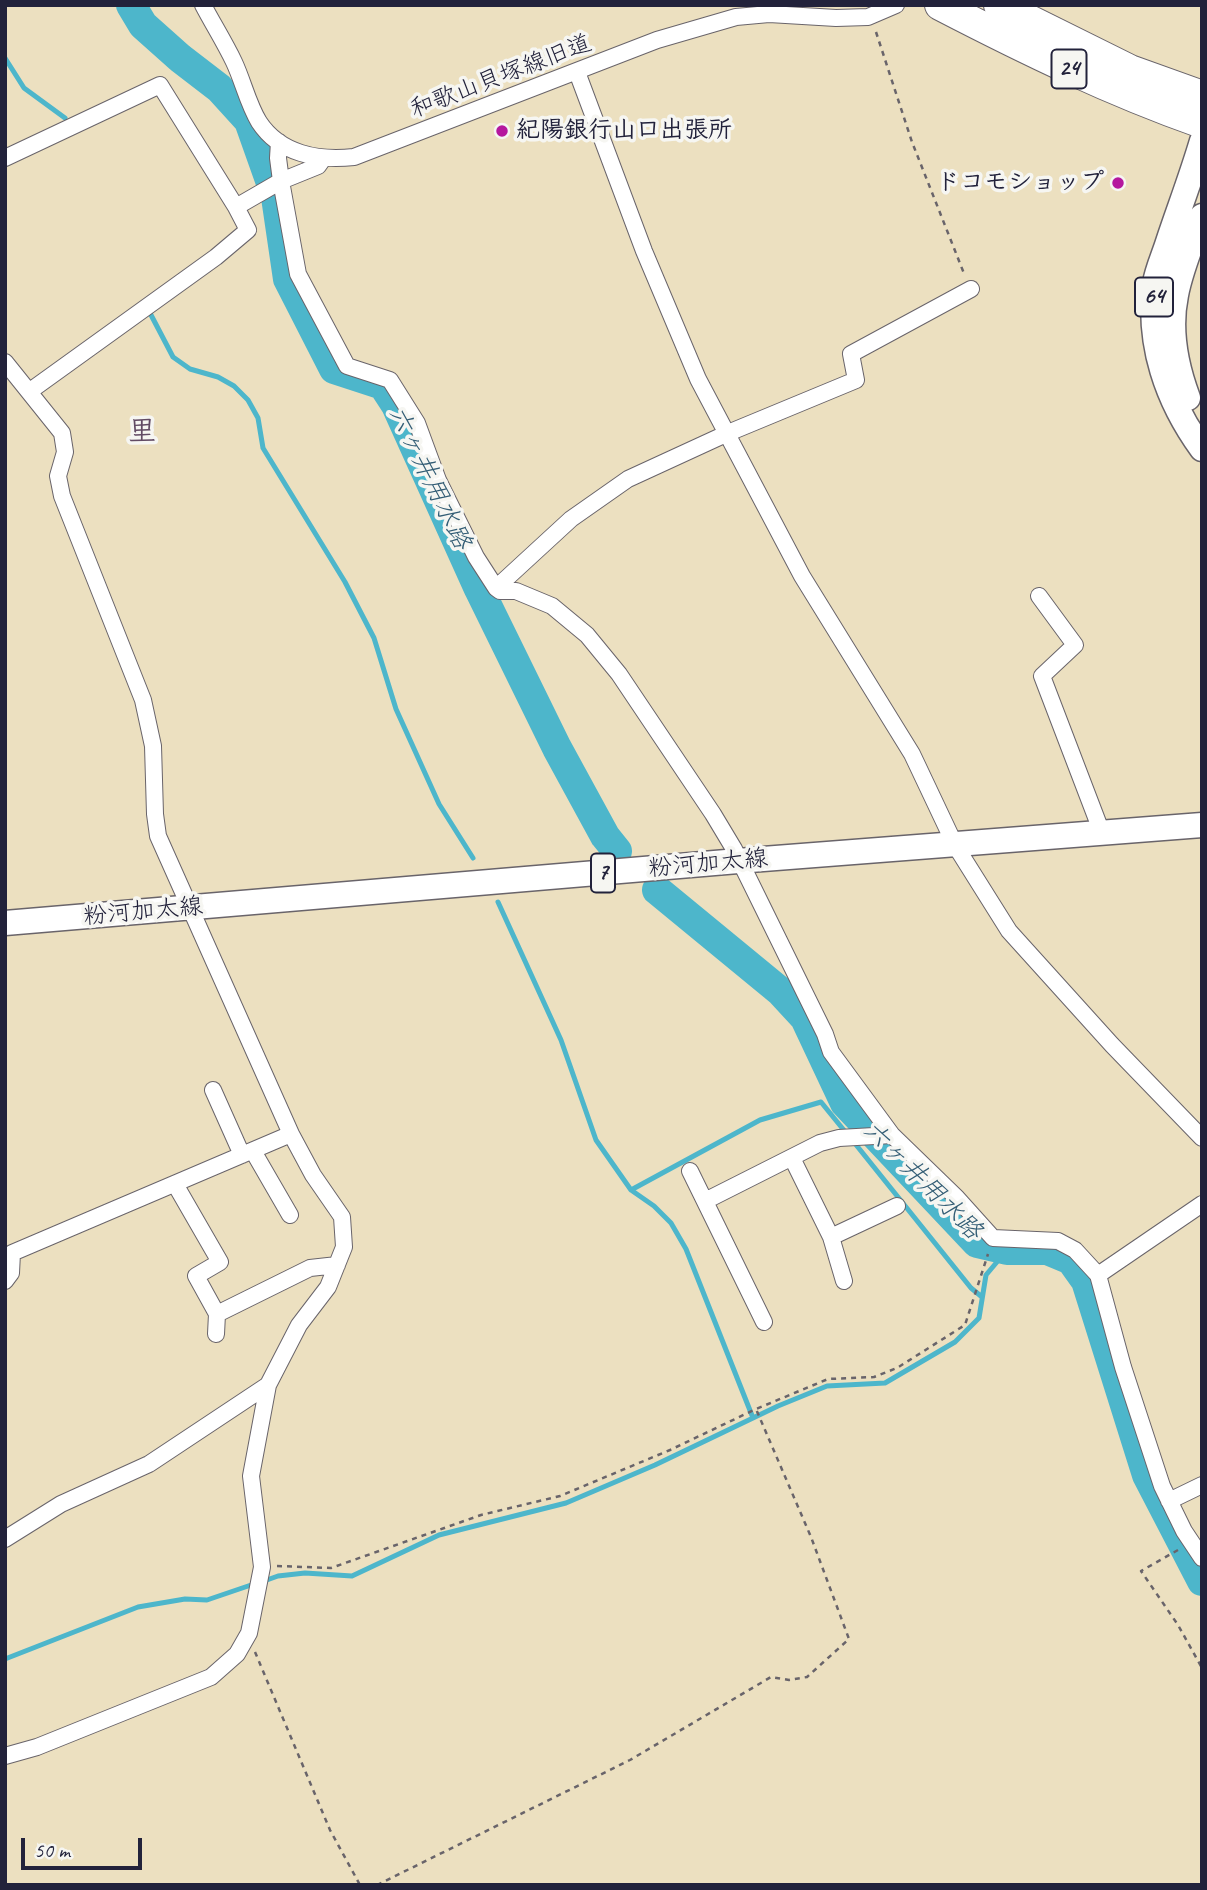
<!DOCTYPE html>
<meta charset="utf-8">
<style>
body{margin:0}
#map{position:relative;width:1207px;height:1890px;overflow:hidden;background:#ece0c0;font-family:Caveat,sans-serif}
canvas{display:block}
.frame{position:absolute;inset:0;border:7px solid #22223b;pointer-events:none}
.scale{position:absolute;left:21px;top:1838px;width:121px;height:32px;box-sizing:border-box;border:4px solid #22223b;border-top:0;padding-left:9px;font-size:21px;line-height:24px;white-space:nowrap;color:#22223b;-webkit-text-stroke:5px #f6f6f2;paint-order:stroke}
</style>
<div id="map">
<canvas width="1207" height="1890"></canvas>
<div class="frame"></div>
<div class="scale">50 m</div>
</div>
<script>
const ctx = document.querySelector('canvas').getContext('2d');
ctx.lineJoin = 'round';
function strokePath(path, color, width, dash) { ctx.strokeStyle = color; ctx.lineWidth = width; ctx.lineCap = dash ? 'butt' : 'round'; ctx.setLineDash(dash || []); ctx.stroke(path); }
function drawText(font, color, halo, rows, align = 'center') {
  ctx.font = font + ' Caveat,"Klee One",sans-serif'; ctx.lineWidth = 7; ctx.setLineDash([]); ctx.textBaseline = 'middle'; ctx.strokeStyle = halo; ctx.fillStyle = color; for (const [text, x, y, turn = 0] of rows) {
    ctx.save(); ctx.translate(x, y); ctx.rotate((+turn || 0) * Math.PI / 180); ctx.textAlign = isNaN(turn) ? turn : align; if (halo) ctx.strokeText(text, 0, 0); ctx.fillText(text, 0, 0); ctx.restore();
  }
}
const stream = new Path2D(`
 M 5,58 L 24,88 L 65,118
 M 150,313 L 173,357 L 190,369 L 218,377 L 234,386 L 248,400 L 258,418 L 263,448 L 345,582 L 374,638 L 396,709 L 439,804 L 473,858
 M 498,902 L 561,1040 L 596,1140 L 631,1190 L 654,1206 L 671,1223 L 686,1249 L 753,1418
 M 853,1141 L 971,1288 L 982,1297
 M 631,1190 L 760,1120 L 821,1102 L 847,1134
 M 264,1581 L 278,1576 L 305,1573 L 352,1576 L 439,1535 L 566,1503 L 655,1465 L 778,1406 L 827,1386 L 885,1383 L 955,1342 L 979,1318 L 986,1275 L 1007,1250
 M 5,1659 L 138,1607 L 185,1599 L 207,1600 L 254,1584`);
const river = new Path2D(`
 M 131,5 L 143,25 L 180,58 L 219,88 L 249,121 L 276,197 L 288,279 L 334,369 L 383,385 L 396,405 L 479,589 L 557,748 L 605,836 L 617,851
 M 657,890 L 781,992 L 805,1018 L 845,1103 L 977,1243 L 1007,1250 L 1047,1250 L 1071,1260 L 1086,1281 L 1147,1475 L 1202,1581`);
const path = new Path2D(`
 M 876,32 L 912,142 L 965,276
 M 1178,1550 L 1141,1571 L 1178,1625 L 1202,1668
 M 277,1566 L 331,1568 L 481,1515 L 560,1496 L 670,1450 L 756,1409 L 828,1379 L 874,1377 L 897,1368 L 965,1325 L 988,1254
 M 255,1652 L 330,1830 L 360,1885
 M 377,1885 L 630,1760 L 771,1677 L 789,1680 L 807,1677 L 849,1639 L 811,1537 L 756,1409`);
const street = new Path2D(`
 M 203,5 C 213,24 225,43 234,62 C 243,81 248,104 259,122 C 280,154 318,161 354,157 L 657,40 L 736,17 L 769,14 L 836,18 L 868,17 L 896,5
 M 577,72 L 644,251 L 698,379 L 802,576 L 912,754 L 955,845 L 1009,931 L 1112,1045 L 1202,1138
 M 5,158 L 160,85 L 236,207 L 248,230 L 216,257 L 30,391
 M 323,159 L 318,166 L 281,181 L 298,274 L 347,366 L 390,380 L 417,423 L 438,480 L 476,557 L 496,588 L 500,591 L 516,591 L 552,606 L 587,635 L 619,674 L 713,814 L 734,849 L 825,1034 L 831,1052 L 892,1135 L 957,1198 L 993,1238 L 1058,1241 L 1075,1250 L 1098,1275 L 1123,1367 L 1162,1486 L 1184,1531 L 1202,1558
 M 236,207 L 281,181 L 278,158 L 279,142
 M 5,362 L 62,433 L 65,452 L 58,476 L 62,496 L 143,700 L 153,746 L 155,814 L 158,836 L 291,1134 L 313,1175 L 342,1217 L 344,1247 L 328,1287 L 299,1325 L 268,1385 L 251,1476 L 262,1567 L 249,1633 L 237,1654 L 211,1677 L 37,1747 L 5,1756
 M 496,588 L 571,519 L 628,479 L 728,433 L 856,380 L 851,354 L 971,289
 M 1039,596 L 1075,645 L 1042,676 L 1102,833
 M 213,1090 L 242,1155
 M 253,1151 L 290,1215
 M 792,1158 L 831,1237 L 844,1281
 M 690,1171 L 764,1322
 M 175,1184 L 220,1262 L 196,1276 L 217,1314 L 216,1334
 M 705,1201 L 820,1143 L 839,1138 L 892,1135
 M 831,1237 L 897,1206
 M 1098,1275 L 1202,1204
 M 5,1281 L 11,1273 L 12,1253 L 291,1134
 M 217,1314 L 310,1268 L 337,1265
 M 1169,1501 L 1202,1485
 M 5,1539 L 61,1504 L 149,1464 L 268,1385`);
const primary = new Path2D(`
 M 1202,141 C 1192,175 1179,209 1168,242 C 1164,255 1157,270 1155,283 C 1147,344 1167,401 1202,449
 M 1188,398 C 1176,366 1169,329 1176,295 C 1181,268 1193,241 1202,216
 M 5,923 L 750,860 L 1202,825`);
const highway = new Path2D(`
 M 940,5 C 1025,49 1111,91 1202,123
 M 999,5 L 1130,70 L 1202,96`);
const markers = [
 [502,131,7,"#b5179e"],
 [1118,183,7,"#b5179e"]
];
const shields = [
 [1069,69,35],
 [1154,297,38],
 [603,873,24]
];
const shieldNames = [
 ["24",1069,69],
 ["64",1154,297],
 ["7",603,873]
];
const streetNames = [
 ["和歌山貝塚線旧道",501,77,-21],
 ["粉河加太線",708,864,-5],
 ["粉河加太線",143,912,-5]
];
const poiNames = [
 ["紀陽銀行山口出張所",516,131],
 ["ドコモショップ",1104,183,"right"]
];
const waterNames = [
 ["六ヶ井用水路",429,478,64],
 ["六ヶ井用水路",922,1181,45]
];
const quarterNames = [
 ["里",142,433]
];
strokePath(stream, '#4db6cb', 5);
strokePath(river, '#4db6cb', 30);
strokePath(street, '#69646a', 18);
strokePath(primary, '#69646a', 27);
strokePath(highway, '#69646a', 32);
strokePath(path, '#69646a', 2.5, [5, 5]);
strokePath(street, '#fff', 16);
strokePath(primary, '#fff', 24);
strokePath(highway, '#fff', 30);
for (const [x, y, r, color] of markers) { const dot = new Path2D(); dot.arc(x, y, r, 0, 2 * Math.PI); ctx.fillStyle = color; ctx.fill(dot); strokePath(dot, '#f6f6f2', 2.5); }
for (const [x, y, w] of shields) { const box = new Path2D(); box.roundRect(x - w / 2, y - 19.5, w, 39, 5); ctx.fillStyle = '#f6f6f2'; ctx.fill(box); strokePath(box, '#22223b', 2); }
drawText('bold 23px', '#22223b', null, shieldNames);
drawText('24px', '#22223b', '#f6f6f2', streetNames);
drawText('bold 24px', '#22223b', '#f6f6f2', poiNames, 'left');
drawText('italic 26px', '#335d75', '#f6f6f2', waterNames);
drawText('bold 28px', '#624b64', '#f6f6f2', quarterNames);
</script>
